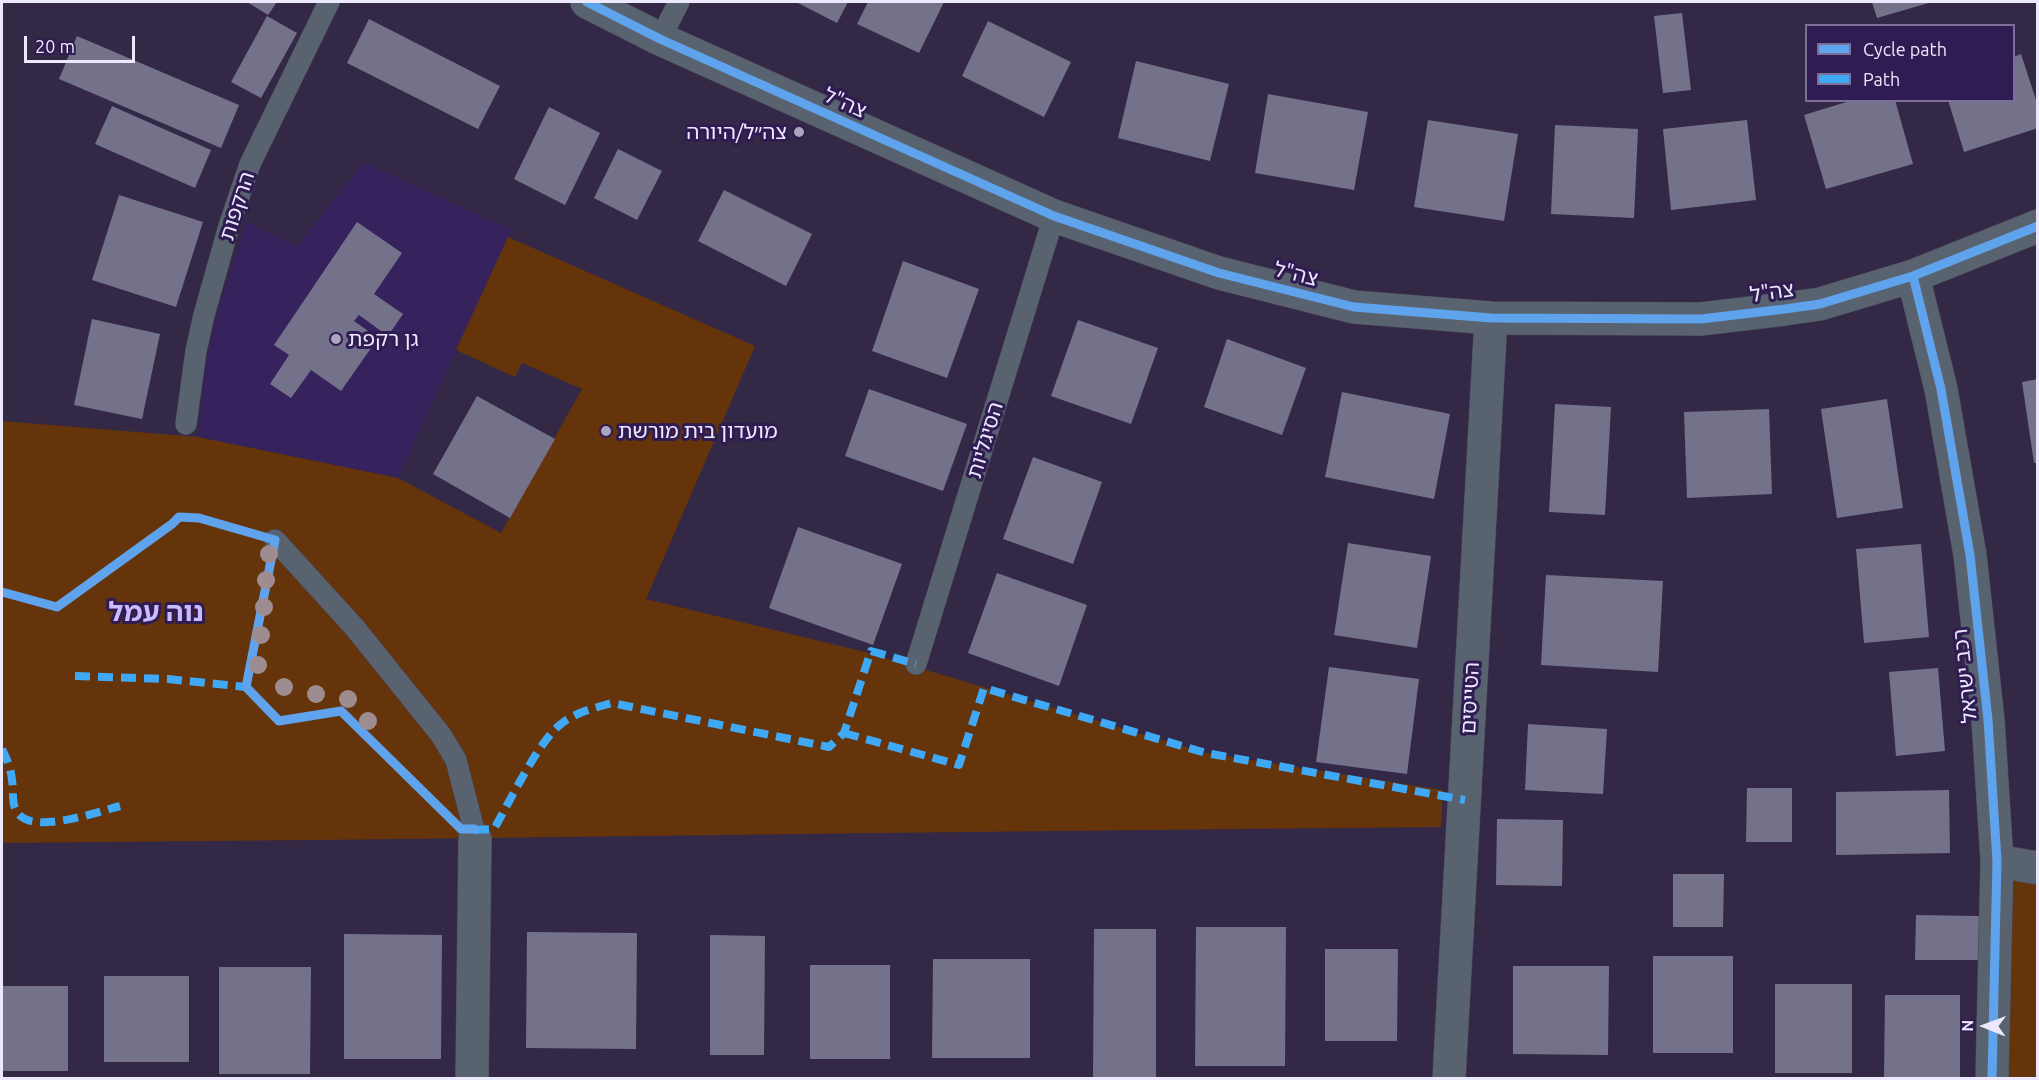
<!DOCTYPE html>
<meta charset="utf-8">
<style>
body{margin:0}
#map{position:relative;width:2039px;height:1080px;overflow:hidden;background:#332946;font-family:Ubuntu,sans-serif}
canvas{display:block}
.frame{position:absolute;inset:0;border:3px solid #ece8fd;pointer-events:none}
.legend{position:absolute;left:1805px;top:24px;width:210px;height:78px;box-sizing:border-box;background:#2f1c53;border:2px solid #7b6e97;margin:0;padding:8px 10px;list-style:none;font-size:18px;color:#ece8fd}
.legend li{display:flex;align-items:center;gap:12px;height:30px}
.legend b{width:30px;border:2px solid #7b6e97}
.north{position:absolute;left:1955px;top:996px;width:60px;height:60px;-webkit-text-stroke:4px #2f1c53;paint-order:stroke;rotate:271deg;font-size:16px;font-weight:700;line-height:24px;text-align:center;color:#ece8fd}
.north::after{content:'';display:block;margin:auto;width:21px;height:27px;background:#ece8fd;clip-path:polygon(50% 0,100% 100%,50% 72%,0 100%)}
.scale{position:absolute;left:24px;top:36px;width:111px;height:27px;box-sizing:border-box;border:3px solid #ece8fd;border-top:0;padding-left:8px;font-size:18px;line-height:21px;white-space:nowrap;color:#ece8fd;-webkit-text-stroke:4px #2f1c53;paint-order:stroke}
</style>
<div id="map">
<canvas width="2039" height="1080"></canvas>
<div class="frame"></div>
<ul class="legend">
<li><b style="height:8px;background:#60a3ed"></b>Cycle path</li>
<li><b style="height:8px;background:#3fa9f5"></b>Path</li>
</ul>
<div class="north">N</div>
<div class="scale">20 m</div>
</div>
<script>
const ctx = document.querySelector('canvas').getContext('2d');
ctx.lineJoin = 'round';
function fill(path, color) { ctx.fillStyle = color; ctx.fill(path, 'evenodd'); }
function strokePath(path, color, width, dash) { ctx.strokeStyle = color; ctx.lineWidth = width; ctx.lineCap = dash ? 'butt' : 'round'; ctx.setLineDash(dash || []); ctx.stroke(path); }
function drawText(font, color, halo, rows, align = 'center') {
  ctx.font = font + ' Ubuntu,"Noto Sans Hebrew",sans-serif'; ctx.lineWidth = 6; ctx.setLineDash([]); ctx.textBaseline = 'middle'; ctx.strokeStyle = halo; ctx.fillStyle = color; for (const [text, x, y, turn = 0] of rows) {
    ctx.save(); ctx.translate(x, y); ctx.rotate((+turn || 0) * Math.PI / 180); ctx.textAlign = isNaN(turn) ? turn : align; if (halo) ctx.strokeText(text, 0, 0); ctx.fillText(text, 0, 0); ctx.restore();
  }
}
const built = new Path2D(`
 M 364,162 L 511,230 L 398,478 L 198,437 L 206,361 L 216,316 L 247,222 L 297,246 Z`);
const green = new Path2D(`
 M 508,237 L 755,346 L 646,599 L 865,652 L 1206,753 L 1443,790 L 1441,827 C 961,831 482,839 2,843 L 2,421 L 198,437 L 398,478 L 501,533 L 582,389 L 522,363 L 515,377 L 456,350 Z
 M 2007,874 L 2037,879 L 2038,1078 L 2003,1078 Z`);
const building = new Path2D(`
 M 247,2 L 277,2 L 268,15 Z
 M 796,2 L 848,2 L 837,23 Z
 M 868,2 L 944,2 L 919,53 L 857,24 Z
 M 1872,2 L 1932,2 L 1877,18 Z
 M 1682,13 L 1691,90 L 1663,93 L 1654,16 Z
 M 267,16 L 297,33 L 261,98 L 231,82 Z
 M 369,19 L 500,86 L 478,129 L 347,63 Z
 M 988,21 L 1071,62 L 1044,117 L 962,76 Z
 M 77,36 L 239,105 L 221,148 L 59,79 Z
 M 2021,54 L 2038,106 L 2038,128 L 1964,152 L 1948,100 L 2014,100 L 2014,57 Z
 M 1136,61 L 1229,84 L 1210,161 L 1118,138 Z
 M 1268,94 L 1368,112 L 1354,190 L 1255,173 Z
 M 1853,100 L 1895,100 L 1913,164 L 1826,189 L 1804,115 Z
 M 112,106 L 211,150 L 195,188 L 95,144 Z
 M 549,107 L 600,133 L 565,205 L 514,179 Z
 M 1428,120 L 1518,134 L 1504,221 L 1414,207 Z
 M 1747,120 L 1756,200 L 1671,210 L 1663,129 Z
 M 1555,125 L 1638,129 L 1634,218 L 1551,214 Z
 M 618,149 L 662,171 L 637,220 L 594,198 Z
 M 724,190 L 812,234 L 786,286 L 698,241 Z
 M 119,195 L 203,222 L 176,307 L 92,280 Z
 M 357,222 L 402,253 L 374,294 L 403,314 L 388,336 L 359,315 L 354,321 L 378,338 L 341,391 L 311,370 L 291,398 L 270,384 L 289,355 L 274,345 Z
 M 903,261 L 979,289 L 947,378 L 872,351 Z
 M 92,319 L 160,334 L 142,419 L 74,405 Z
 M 1078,320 L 1158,348 L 1131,424 L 1051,396 Z
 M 1227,339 L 1306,368 L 1282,435 L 1204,407 Z
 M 2038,379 L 2038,463 L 2034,463 L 2022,382 Z
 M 869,389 L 967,424 L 943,491 L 845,456 Z
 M 1342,392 L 1450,414 L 1434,499 L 1325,477 Z
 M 477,396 L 555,439 L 510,518 L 433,474 Z
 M 1887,399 L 1903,508 L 1837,518 L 1821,409 Z
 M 1555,404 L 1611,407 L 1605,515 L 1549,512 Z
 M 1769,409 L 1772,494 L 1687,498 L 1684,412 Z
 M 1033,457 L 1102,482 L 1073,564 L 1003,539 Z
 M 798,527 L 902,564 L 873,645 L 769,608 Z
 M 1348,543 L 1431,556 L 1417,648 L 1334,635 Z
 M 1921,544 L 1929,637 L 1864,643 L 1856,549 Z
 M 997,573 L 1087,605 L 1059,686 L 968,653 Z
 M 1546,575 L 1663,581 L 1658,672 L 1541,665 Z
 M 1329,667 L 1419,679 L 1407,774 L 1316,762 Z
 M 1938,668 L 1945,751 L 1896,756 L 1889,672 Z
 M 1528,724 L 1607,729 L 1603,794 L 1525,790 Z
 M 1747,788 L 1792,788 L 1792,842 L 1746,842 Z
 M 1949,790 L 1950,853 L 1836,855 L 1836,792 Z
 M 1497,819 L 1563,820 L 1562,886 L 1496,885 Z
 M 1673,874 L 1724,874 L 1723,927 L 1673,927 Z
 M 1916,915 L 1979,916 L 1979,960 L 1915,960 Z
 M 1196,927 L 1286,927 L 1285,1066 L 1195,1066 Z
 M 1094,929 L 1156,929 L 1156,1078 L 1093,1078 Z
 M 527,932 L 637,933 L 636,1049 L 526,1048 Z
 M 344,934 L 442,935 L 441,1059 L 344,1059 Z
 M 710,935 L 765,936 L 764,1055 L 710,1055 Z
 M 1325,949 L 1398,949 L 1397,1041 L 1325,1041 Z
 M 1653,956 L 1733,956 L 1733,1053 L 1653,1053 Z
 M 933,959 L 1030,959 L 1030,1058 L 932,1058 Z
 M 810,965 L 890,965 L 890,1059 L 810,1059 Z
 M 1513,966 L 1609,966 L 1608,1055 L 1513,1054 Z
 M 219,967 L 311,967 L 310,1074 L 219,1074 Z
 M 104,976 L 189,976 L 189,1062 L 104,1062 Z
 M 1775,984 L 1852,984 L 1852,1073 L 1775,1073 Z
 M 2,986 L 68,986 L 68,1071 L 2,1071 Z
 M 1885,995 L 1960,995 L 1960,1078 L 1884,1078 Z`);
const service = new Path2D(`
 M 660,39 L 679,2
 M 186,424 L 196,351 L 204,315 L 229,226 L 250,164 L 329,2
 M 275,540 L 355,628 L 441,735 L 456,760 L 474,830 L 475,839
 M 916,664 L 1054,216`);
const minor = new Path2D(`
 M 587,2 L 660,39 L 1054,216 L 1219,273 L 1354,307 L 1491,318 L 1701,319 L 1785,309 L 1820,304 L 1913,276 L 2038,226
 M 1913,276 L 1941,389 L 1970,555 L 1988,720 L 1997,861 L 1992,1078
 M 1997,861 L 2038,868
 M 472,1078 L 475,839
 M 1449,1078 L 1491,318`);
const quiet = new Path2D(`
 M 75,676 L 168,679 L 246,687
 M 844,733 L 959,765 L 984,688 L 1206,753 L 1465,800
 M 2,749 C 7,759 11,769 12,780 C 14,791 11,803 17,812 C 31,836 100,811 120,806
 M 474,830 L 494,829 C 509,803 539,740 561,724 C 576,712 594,708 612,703 L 829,747 L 844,733 L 871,651 L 916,664`);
const cycleway = new Path2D(`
 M 587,2 L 660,39 L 1054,216 L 1219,273 L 1354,307 L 1491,318 L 1701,319 L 1785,309 L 1820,304 L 1913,276 L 2038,226
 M 1913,276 L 1941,389 L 1970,555 L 1988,720 L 1997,861 L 1992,1078
 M 2,592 L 57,607 L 172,524 L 179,517 L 199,518 L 275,540 L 246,687 L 279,721 L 341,711 L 461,829 L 474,829`);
const trees = [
 [269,554],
 [266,580],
 [264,607],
 [261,635],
 [258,665],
 [284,687],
 [316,694],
 [348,699],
 [368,721]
];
const markers = [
 [799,132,6,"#aba5bd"],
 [336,339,6,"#aba5bd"],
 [606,431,6,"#aba5bd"]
];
const streetNames = [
 ["צה\"ל",845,103,24],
 ["הרקפות",237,206,-72],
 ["צה\"ל",1296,274,14],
 ["צה\"ל",1772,292,-8],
 ["הסיגליות",985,440,-73],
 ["רכב ישראל",1965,676,-96],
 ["הטייסים",1470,698,-87]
];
const poiNames = [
 ["צה״ל/היורה",787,132,"right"],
 ["גן רקפת",348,339],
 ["מועדון בית מורשת",618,431]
];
const districtNames = [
 ["נוה עמל",156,612]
];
fill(built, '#36225c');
fill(green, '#65340b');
fill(building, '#74728b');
strokePath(service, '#4a4359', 22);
strokePath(minor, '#4a4359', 34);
strokePath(service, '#58636f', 21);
strokePath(minor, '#58636f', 33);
strokePath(quiet, '#3fa9f5', 8, [15, 8]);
strokePath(cycleway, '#60a3ed', 9);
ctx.fillStyle = '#9e8d90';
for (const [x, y] of trees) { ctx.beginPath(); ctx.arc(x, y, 9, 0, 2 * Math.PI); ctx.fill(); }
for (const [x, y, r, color] of markers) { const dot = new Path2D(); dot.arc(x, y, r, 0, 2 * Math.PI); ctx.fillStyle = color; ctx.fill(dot); strokePath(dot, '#2f1c53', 2); }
drawText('21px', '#ece8fd', '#2f1c53', streetNames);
drawText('21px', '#ece8fd', '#2f1c53', poiNames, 'left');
drawText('bold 27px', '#cbbbff', '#2f1c53', districtNames);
</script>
